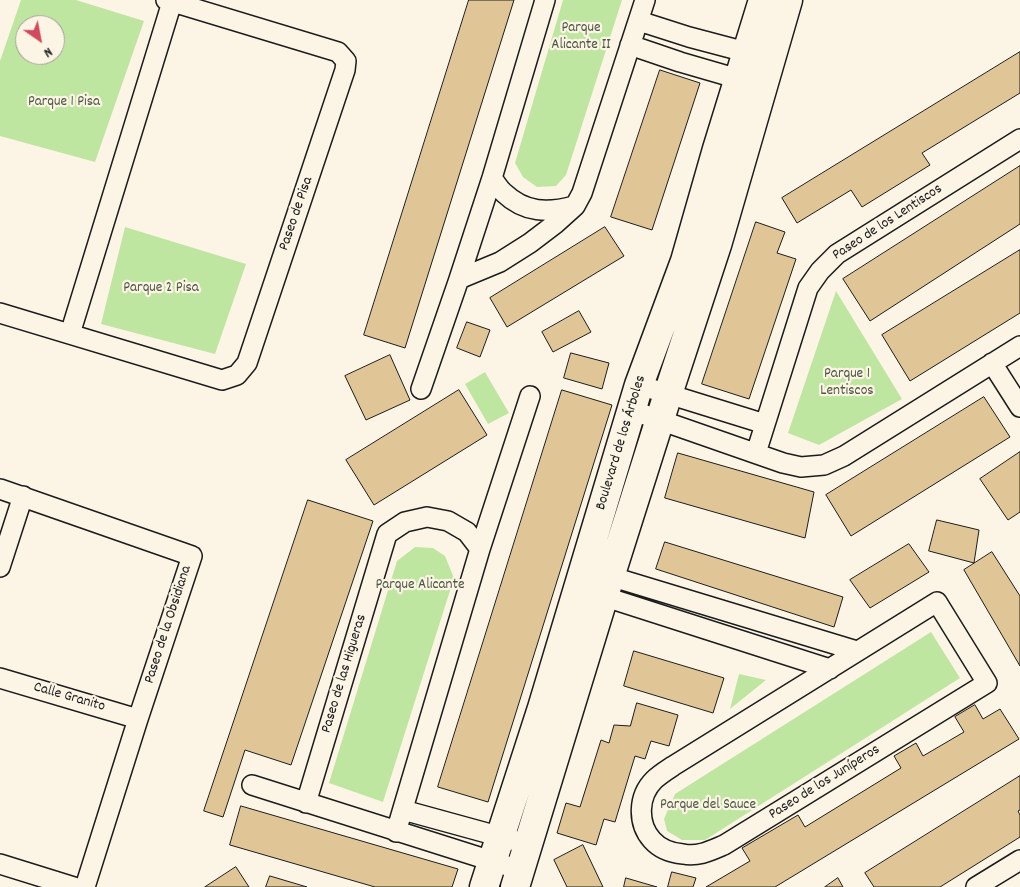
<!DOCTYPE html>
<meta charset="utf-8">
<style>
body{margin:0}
#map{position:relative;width:1020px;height:887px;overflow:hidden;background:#fcf5e5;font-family:Dekko,sans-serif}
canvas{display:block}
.north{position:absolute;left:15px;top:15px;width:50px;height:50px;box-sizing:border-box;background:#fcf5e5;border:1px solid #a29e95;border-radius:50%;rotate:147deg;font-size:14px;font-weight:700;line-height:20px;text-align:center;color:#1c1c1c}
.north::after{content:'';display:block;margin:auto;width:18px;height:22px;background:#d1495b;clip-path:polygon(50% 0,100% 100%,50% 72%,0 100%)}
</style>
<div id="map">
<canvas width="1020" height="887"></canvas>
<div class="north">N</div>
</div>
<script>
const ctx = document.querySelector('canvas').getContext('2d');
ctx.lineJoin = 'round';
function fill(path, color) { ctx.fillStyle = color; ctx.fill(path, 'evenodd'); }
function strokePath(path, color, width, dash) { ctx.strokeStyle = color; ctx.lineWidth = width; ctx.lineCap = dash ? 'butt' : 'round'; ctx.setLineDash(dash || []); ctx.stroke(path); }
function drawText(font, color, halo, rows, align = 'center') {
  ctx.font = font + ' Dekko,sans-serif'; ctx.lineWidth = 4.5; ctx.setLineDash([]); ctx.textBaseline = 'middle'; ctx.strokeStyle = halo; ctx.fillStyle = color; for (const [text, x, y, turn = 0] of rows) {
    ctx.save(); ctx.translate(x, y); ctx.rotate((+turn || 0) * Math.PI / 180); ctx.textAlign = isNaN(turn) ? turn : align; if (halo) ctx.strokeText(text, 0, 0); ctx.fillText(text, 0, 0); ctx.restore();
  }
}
const green = new Path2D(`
 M 21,0 L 76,0 L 144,21 L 95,162 L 0,136 L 0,61 ZM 25,25 L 55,25 L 55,55 L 25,55 Z
 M 563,0 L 622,0 L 566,175 L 556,186 L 537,187 L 523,177 L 515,163 Z
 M 125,227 L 246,264 L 215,354 L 101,324 Z
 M 836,291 L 902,399 L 819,445 L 788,433 Z
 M 485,372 L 509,413 L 488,424 L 465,384 Z
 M 415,547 L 433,548 L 445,556 L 454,578 L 383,802 L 329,783 L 397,561 Z
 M 931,632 L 960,678 L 705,840 L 682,840 L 667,831 L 664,819 L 675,794 Z
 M 739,674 L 766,680 L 730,709 Z`);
const building = new Path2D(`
 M 469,0 L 514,0 L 405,348 L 364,335 Z
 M 1020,52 L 1020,93 L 922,153 L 930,165 L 862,207 L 851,190 L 797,223 L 782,198 Z
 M 660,70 L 700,83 L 652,230 L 611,217 Z
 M 1020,166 L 1020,224 L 870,321 L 843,279 Z
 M 756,222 L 785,232 L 777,253 L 796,259 L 749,399 L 702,384 Z
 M 605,227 L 624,256 L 507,327 L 490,298 Z
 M 1020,250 L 1020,313 L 910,381 L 882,335 Z
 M 579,311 L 591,332 L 553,352 L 542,332 Z
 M 467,322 L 490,330 L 480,357 L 457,348 Z
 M 571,353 L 609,363 L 602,389 L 564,378 Z
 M 390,355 L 410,400 L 366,420 L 345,376 Z
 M 459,390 L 487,435 L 374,505 L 346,460 Z
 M 562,390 L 612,405 L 488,802 L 438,787 Z
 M 984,397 L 1010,437 L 851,536 L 826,495 Z
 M 1020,452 L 1020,512 L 1008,520 L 980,479 Z
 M 678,453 L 814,492 L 805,538 L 665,498 Z
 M 308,500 L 373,521 L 291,765 L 245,750 L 223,817 L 204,811 Z
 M 937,520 L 979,530 L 974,563 L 929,551 Z
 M 665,542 L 843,597 L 834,627 L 656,569 Z
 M 909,544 L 929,572 L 870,608 L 850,580 Z
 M 992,552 L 1020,596 L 1020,666 L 964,570 Z
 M 634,651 L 724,678 L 713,713 L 624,686 Z
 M 637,703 L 678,715 L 669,746 L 651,741 L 645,759 L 635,756 L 615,822 L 604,819 L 596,845 L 557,833 L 566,803 L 580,807 L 601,740 L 609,743 L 614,725 L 630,726 Z
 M 975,705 L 983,719 L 1000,709 L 1019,739 L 775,887 L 706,887 L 750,861 L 742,848 L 798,815 L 805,827 L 901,768 L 894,756 L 916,743 L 923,756 L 964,732 L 955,717 Z
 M 1020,776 L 1020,810 L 1018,811 L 1020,815 L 1020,837 L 940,887 L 874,887 L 865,873 Z
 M 241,806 L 458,869 L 452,887 L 375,887 L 230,845 Z
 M 583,845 L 603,887 L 567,887 L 554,860 Z
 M 236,867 L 249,887 L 205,887 Z
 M 672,872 L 696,878 L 693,887 L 668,887 Z
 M 270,876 L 307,887 L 266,887 Z
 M 626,878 L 657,887 L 624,887 Z
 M 838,878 L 843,887 L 825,887 Z`);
const street = new Path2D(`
 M 639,21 L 689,37 L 757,55
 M 630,45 L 680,62 L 749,82
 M 492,178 C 496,183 499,189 504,193 C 525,213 548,213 574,206
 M 459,279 L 492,178 L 545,0
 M 0,313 L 222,380 L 237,375 L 247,363 L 345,70 L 346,61 L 338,52 L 166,0
 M 70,334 L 172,2
 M 992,363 L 1020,407
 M 639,385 L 765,424
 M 421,389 L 459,279 L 500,262 L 530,243 L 555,224 L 575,206 L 582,193 L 645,0
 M 631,410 L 783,463 L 801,467 L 824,465 L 844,456 L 1020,346
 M 756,453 L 808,288 L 820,271 L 837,254 L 1020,139
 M 0,489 L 192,556 L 138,719 L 85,887
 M 0,567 L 23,496
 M 600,572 L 616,578 L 857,651
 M 593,593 L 830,669
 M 937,602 L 987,683 L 724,845 C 710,851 698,857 683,854 C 671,853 660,849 652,840 C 637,823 638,796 654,780 C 659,775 667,770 673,766 Z
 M 0,678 L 138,719
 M 252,785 L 520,870
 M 306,803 L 387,534 L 405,522 L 427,517 L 448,521 L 467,532 L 480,549
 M 403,810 L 527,844
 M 396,832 L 480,549 L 530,396
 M 0,864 L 74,887
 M 976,887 L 1020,860`);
const secondary = new Path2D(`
 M 484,887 L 542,708 L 639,385 L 685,261 L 717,149 L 763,0
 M 515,887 L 604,596 L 668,394 L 717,245 L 788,0`);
const parkNames = [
 ["Parque",581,29],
 ["Alicante II",581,46],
 ["Parque 1 Pisa",64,103],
 ["Parque 2 Pisa",161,289],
 ["Parque 1",847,375],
 ["Lentiscos",847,392],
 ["Parque Alicante",420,586],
 ["Parque del Sauce",708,806]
];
const streetNames = [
 ["Paseo de Pisa",297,214,-71],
 ["Paseo de los Lentiscos",888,223,-33],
 ["Boulevard de los Árboles",622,443,-73],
 ["Paseo de la Obsidiana",169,625,-72],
 ["Paseo de las Higueras",345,674,-73],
 ["Calle Granito",69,698,16],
 ["Paseo de los Juníperos",825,783,-32]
];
fill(green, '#bfe6a1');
fill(building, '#e0c696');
strokePath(building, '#1c1c1c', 1);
strokePath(street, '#1c1c1c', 22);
strokePath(secondary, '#1c1c1c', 31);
strokePath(street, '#fcf5e5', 19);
strokePath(secondary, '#fcf5e5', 28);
drawText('15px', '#4d5944', '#fcf5e5', parkNames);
drawText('15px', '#1c1c1c', '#fcf5e5', streetNames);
</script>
